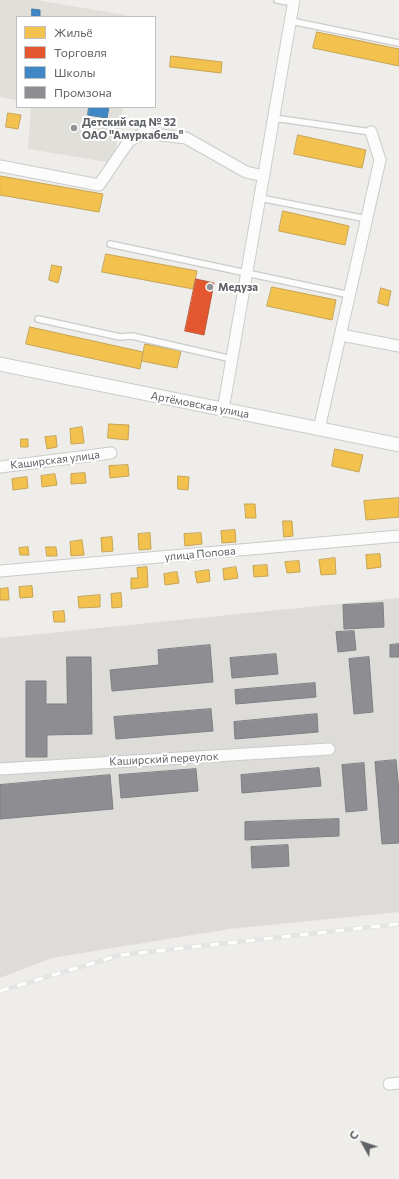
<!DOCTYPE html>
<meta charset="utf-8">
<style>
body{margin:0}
#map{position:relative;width:399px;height:1179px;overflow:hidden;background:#eeede9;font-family:Commissioner,sans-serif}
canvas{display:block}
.legend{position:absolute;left:16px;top:16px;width:140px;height:92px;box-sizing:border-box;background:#fff;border:1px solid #bfc0c2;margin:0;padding:5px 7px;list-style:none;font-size:12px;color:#5e6266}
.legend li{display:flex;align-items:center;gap:8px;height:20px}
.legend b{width:20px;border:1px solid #bfc0c2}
.north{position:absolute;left:343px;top:1123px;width:40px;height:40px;-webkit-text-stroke:3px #fff;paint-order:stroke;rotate:310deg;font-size:11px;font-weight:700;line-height:16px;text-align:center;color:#5e6266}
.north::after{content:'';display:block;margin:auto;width:14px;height:18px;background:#5e6266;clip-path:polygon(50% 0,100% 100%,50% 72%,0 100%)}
</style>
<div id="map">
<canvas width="399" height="1179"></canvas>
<ul class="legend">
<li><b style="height:11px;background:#f2c14e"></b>Жильё</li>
<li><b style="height:11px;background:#e4572e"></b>Торговля</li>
<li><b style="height:11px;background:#3f88c5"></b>Школы</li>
<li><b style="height:11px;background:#8d8d92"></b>Промзона</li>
</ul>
<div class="north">С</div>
</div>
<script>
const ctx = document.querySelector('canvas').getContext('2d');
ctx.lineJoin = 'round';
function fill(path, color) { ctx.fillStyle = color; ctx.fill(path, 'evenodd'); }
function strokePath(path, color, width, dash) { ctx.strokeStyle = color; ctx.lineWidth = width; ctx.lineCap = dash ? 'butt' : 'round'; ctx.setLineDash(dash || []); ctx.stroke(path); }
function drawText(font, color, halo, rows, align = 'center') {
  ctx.font = font + ' Commissioner,sans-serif'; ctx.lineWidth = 4; ctx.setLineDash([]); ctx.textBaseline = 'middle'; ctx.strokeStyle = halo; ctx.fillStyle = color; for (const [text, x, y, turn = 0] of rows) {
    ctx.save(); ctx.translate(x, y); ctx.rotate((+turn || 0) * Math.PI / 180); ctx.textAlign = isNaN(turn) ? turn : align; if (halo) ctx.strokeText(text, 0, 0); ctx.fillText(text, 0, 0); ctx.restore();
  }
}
const industrial = new Path2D(`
 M 399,598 L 399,912 L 229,929 L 52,958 L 0,978 L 0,638 Z`);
const education = new Path2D(`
 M 0,0 L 36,0 L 125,15 L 126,17 L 17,17 L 17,100 L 0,97 Z
 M 31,107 L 123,107 L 113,163 L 28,149 Z`);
const homes = new Path2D(`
 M 317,32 L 399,49 L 399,66 L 313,48 Z
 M 171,56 L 222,62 L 221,73 L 170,67 Z
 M 8,113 L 21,115 L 18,129 L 6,127 Z
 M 298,135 L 366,150 L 362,168 L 294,154 Z
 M 0,176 L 103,194 L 99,212 L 0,195 Z
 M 283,211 L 349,226 L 345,245 L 279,231 Z
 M 106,254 L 197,271 L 193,289 L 102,272 Z
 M 52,265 L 62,267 L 58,283 L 49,280 Z
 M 272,287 L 336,300 L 332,320 L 267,306 Z
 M 381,288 L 391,291 L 388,306 L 378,303 Z
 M 30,327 L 143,352 L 140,369 L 26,344 Z
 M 145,344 L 181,351 L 177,368 L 142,361 Z
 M 109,424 L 129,425 L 128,440 L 108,438 Z
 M 82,427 L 84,443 L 71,444 L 70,429 Z
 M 56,436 L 57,447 L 47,449 L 45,437 Z
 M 21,439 L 28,439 L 28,447 L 21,447 Z
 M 335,449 L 363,455 L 359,472 L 332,466 Z
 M 128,465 L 129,476 L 110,478 L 109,466 Z
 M 85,473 L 86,483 L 71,484 L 71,474 Z
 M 55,474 L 57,485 L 42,487 L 41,476 Z
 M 178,476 L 189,477 L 188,490 L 178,489 Z
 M 27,477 L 28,488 L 13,490 L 12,479 Z
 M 399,498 L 399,517 L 366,520 L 364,501 Z
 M 245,504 L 255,504 L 256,518 L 246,518 Z
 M 283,521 L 292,521 L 293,536 L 284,537 Z
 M 235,530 L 236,542 L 222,543 L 221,531 Z
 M 150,533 L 151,549 L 139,550 L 138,534 Z
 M 201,533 L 202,544 L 185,546 L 184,534 Z
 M 112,537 L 113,551 L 102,552 L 101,538 Z
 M 82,540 L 84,555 L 71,556 L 70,542 Z
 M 28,547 L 29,555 L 20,555 L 19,548 Z
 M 46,547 L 56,547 L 57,556 L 47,556 Z
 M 380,554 L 381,567 L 367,569 L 366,555 Z
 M 335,558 L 336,574 L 321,575 L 319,560 Z
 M 299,561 L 300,572 L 287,573 L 285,562 Z
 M 267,565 L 268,576 L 254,577 L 253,566 Z
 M 147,567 L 148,587 L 131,589 L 131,578 L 138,578 L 137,568 Z
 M 236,567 L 238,578 L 224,580 L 223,569 Z
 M 209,570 L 210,581 L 197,583 L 195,572 Z
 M 177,572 L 179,583 L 165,585 L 164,574 Z
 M 32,586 L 33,597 L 20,598 L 19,587 Z
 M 8,588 L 9,600 L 0,600 L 0,589 Z
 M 121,593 L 122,607 L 112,608 L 111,594 Z
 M 100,595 L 100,607 L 79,608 L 78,597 Z
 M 64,611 L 65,622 L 54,622 L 53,612 Z`);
const shops = new Path2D(`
 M 196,279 L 214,283 L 204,335 L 185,331 Z`);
const schools = new Path2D(`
 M 32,9 L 40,10 L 40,17 L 32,16 Z
 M 89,107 L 109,107 L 107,118 L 88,115 Z`);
const industry = new Path2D(`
 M 383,603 L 384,627 L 344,629 L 343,605 Z
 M 354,631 L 356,650 L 338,652 L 336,632 Z
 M 399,644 L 399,657 L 390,657 L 390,645 Z
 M 210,645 L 213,682 L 112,691 L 110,670 L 159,665 L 158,650 Z
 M 276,654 L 278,674 L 232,678 L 230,658 Z
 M 67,657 L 91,657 L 92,734 L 47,735 L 47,757 L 26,757 L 26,681 L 46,681 L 46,704 L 67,704 Z
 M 369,657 L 373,712 L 354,714 L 349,659 Z
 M 315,683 L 316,697 L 236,704 L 235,690 Z
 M 211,709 L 213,731 L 116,739 L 114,717 Z
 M 317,714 L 318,732 L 235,739 L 234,722 Z
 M 396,760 L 399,791 L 399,843 L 382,844 L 375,762 Z
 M 364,763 L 367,810 L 346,812 L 342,765 Z
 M 319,768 L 321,786 L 242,793 L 241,775 Z
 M 196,769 L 198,791 L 121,798 L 119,775 Z
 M 110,775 L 113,809 L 0,819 L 0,785 Z
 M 339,819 L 339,836 L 245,840 L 245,822 Z
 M 288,845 L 289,866 L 252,868 L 251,847 Z`);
const service = new Path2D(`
 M 277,0 L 294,3
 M 291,21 L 399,43
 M 274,118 L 371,132
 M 260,198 L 367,219
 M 110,244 L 350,295
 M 38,319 L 120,337 L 132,336 L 232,359`);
const minor = new Path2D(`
 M 0,166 L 99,185 L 129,141 L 144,133 L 186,138 L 246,172 L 264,176
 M 341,335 L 399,346
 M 223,410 L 294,0
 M 319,429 L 380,160 L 371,132
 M 0,467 L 111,453
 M 0,571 L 399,536
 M 0,769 L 329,749
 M 389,1084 L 399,1083`);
const tertiary = new Path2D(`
 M 0,364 L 399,445`);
const rail = new Path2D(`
 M 0,991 L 120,955 L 399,924`);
const markers = [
 [74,128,4,"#909394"],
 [210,287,4,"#909394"]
];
const poiNames = [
 ["Детский сад № 32",82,122],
 ["ОАО \"Амуркабель\"",82,135],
 ["Медуза",218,287]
];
const streetNames = [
 ["Артёмовская улица",200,405,11],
 ["Каширская улица",55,460,-7],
 ["улица Попова",200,554,-5],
 ["Каширский переулок",164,759,-3]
];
fill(industrial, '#dedcd9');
fill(education, '#e1dfd9');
fill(homes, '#f2c14e');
strokePath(homes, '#c6a455', 1);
fill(shops, '#e4572e');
strokePath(shops, '#bc5a3f', 1);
fill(schools, '#3f88c5');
strokePath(schools, '#487da8', 1);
fill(industry, '#8d8d92');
strokePath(industry, '#7f8085', 1);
strokePath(service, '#cacbcb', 8);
strokePath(minor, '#cacbcb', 13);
strokePath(tertiary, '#cacbcb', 15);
strokePath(service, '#fcfcfc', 5.5);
strokePath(minor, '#fcfcfc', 11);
strokePath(tertiary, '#fcfcfc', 13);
strokePath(rail, '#e3e4e3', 4.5);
strokePath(rail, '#fff', 3, [9]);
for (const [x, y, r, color] of markers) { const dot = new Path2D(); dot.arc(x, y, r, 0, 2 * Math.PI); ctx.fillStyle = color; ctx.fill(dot); strokePath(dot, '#fff', 1.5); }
drawText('bold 11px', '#5e6266', '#fff', poiNames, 'left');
drawText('11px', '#5e6266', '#fff', streetNames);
</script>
